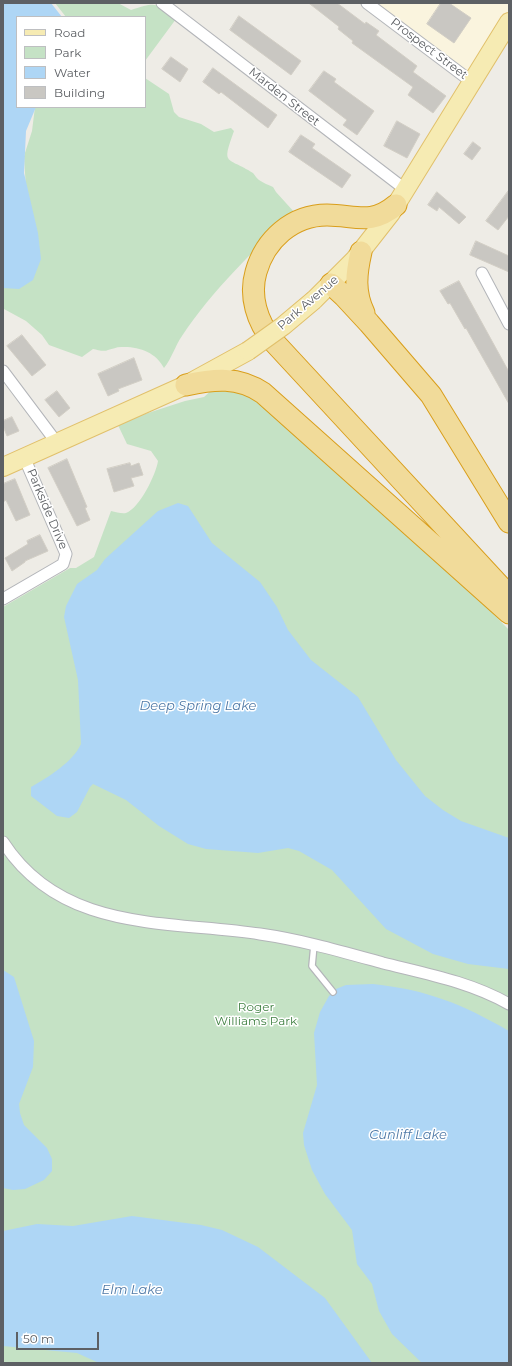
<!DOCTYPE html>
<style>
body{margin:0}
#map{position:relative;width:512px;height:1366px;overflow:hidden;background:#eeece6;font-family:Montserrat,sans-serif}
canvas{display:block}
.frame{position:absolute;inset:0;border:4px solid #5d6064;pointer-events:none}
.legend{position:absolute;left:16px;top:16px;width:130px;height:92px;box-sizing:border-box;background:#fff;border:1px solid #bebfc1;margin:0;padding:5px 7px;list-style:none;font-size:12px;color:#5d6064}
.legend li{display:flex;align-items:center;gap:8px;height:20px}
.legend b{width:20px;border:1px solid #bebfc1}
.scale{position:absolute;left:16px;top:1332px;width:83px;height:18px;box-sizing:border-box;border:2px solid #5d6064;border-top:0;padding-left:5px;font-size:12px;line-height:14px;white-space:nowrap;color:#5d6064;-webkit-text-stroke:3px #fff;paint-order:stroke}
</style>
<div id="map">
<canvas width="512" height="1366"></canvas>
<div class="frame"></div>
<ul class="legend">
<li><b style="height:5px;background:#f6ebb3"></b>Road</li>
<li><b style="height:11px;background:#c5e2c5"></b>Park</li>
<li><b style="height:11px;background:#aed6f5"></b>Water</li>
<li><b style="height:11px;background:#c9c7c2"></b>Building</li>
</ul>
<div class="scale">50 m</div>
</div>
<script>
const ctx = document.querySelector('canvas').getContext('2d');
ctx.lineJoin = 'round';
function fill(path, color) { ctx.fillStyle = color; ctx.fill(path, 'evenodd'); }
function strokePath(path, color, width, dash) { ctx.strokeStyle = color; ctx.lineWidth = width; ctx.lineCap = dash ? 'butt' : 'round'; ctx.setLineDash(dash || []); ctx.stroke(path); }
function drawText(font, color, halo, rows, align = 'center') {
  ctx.font = font + ' Montserrat,sans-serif'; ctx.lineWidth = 3; ctx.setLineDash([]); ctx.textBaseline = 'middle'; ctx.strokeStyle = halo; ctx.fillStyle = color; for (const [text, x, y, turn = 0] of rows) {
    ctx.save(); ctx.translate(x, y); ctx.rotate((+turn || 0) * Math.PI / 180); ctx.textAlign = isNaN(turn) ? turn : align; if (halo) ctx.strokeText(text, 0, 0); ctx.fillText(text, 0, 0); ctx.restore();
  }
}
const commercial = new Path2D(`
 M 364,3 L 509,3 L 509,32 L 472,80 Z`);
const green = new Path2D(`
 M 55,3 L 118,3 L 131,10 C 157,2 155,2 176,19 L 145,61 L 145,17 L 66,17 Z
 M 145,78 L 169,94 L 174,112 L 179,117 L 201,124 L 214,132 L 231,128 L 234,131 C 221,167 227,156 253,173 C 255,175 256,178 259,180 C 263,183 269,185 273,187 L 276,192 L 295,213 C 254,249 212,291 182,336 C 175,346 172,358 164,368 C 156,352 138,346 121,347 C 116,347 113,349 108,350 C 104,352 98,350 93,349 L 82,357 L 49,345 L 42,335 L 26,321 L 4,309 L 3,287 L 26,189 L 24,156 L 32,131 L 35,107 L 145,107 Z
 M 215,387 L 237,388 L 242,394 L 263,402 L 477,597 L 509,630 L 509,1363 L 3,1363 L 3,607 L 70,568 L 76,568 L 94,557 L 111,511 C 116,512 122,514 126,513 C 140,508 156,474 158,461 L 151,451 L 127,444 L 117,423 L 185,401 L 204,397 Z`);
const water = new Path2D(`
 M 3,3 L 51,3 L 62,17 L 17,17 L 17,107 L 36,107 L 26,131 L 24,173 L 38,233 L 41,259 L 33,280 L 19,289 L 3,288 Z
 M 178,503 L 188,506 L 212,543 L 260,582 L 277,607 L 288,630 L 311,660 L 358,697 L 396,760 L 425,796 L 443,810 L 461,821 L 509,838 L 509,969 L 468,964 L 433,954 L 386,929 L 332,870 L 299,851 L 288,848 L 258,853 L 206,849 L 188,844 L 159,826 L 126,800 L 93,784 L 90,787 L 77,812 L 69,818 L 57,816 L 31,796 L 31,787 C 47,778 73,762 81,744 L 78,680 L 64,617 L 66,606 L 77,584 L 97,570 L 105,559 L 158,511 Z
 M 3,970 L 14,977 L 34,1041 L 33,1067 L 19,1104 L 20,1113 L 24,1125 L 47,1148 L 52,1159 L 52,1171 L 44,1180 L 25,1189 L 13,1190 L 3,1188 Z
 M 373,984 C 428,990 462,1004 509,1031 L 509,1363 L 422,1363 L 392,1334 L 379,1311 L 372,1284 L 357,1264 L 352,1230 L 325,1194 L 312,1170 L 304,1145 L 303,1133 L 317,1085 L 314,1033 L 320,1012 L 329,996 L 336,989 L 346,985 Z
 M 132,1216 L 201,1225 L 222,1230 L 258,1247 L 325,1298 L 372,1363 L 99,1363 L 77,1353 L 3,1346 L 3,1231 L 37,1224 L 73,1226 Z`);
const building = new Path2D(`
 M 309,3 L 337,3 L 365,24 L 366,22 L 379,31 L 376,35 L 417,66 L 413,72 L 446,96 L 433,113 L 408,95 L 413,87 L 352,43 L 353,41 L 338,29 L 339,27 Z
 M 441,3 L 449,3 L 471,18 L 454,43 L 427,24 Z
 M 239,16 L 301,61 L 291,75 L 230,30 Z
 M 171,57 L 188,69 L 180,82 L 162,69 Z
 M 213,68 L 277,115 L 268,128 L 221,92 L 219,94 L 203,82 Z
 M 324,71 L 336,79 L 334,82 L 374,111 L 357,135 L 343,125 L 347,120 L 309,91 Z
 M 397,121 L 420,134 L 407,158 L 384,146 Z
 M 301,135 L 315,144 L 312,148 L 351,175 L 342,188 L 289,152 Z
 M 473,142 L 481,148 L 472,160 L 464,154 Z
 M 509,190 L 509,216 L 498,230 L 486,221 Z
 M 437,192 L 466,217 L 459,224 L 439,207 L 437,211 L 428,205 Z
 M 476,241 L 509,256 L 509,272 L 470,255 Z
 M 459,281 L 509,372 L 509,404 L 466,328 L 465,329 L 450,303 L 448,304 L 440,291 Z
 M 22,335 L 46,365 L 32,376 L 7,346 Z
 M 134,358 L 142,380 L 118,389 L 119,391 L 108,396 L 98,374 Z
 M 57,391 L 70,408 L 59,417 L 45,400 Z
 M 12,417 L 19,431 L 7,436 L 3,426 L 3,421 Z
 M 67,459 L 87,507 L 85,508 L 90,520 L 77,526 L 48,468 Z
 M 130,463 L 131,466 L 139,463 L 143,475 L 131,478 L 134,486 L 114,492 L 107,469 Z
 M 15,479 L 30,515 L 16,521 L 6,500 L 3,502 L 3,484 Z
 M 40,535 L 48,551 L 25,561 L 25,562 L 12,571 L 5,558 L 28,544 L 27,541 Z`);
const lane = new Path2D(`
 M 314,945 L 312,966 L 333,992`);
const street = new Path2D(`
 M 162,3 L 406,190
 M 367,3 L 472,82
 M 482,273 L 509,324
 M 3,371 L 57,443
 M 3,599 L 58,567 L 63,564 L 66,554 L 24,457
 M 3,842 C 62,933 167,920 260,934 C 302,940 343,952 383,963 C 427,974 470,982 509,1004`);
const primary = new Path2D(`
 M 314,300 L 355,259 L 391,213 L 509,22
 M 3,467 L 186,385 L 248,351`);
const highway = new Path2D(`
 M 396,205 C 371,226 355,215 327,215 C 292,215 265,240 256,272 C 249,296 257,322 273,341 L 509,596
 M 361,252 C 356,274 354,292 364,313
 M 331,284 L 344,296 L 369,323 L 431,395 L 509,522
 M 186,385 C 214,379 238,376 263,393 L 509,613`);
const primaryBridge = new Path2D(`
 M 248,351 L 283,326 L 314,300`);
const streetNames = [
 ["Prospect Street",429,49,37],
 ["Marden Street",284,97,38],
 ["Park Avenue",308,303,-41],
 ["Parkside Drive",47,509,67]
];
const parkNames = [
 ["Roger",256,1007],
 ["Williams Park",256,1021]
];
const waterNames = [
 ["Deep Spring Lake",198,706],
 ["Cunliff Lake",408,1135],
 ["Elm Lake",132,1290]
];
fill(commercial, '#faf4de');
fill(green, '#c5e2c5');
fill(water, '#aed6f5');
fill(building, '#c9c7c2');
strokePath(building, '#d2cec5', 1);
strokePath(lane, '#b3b5b9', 8);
strokePath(street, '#b3b5b9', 13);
strokePath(primary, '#e1c06b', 20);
strokePath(highway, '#d99e1b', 23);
strokePath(lane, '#fff', 5.5);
strokePath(street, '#fff', 11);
strokePath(primary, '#f6ebb3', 18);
strokePath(highway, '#f1db9a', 21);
strokePath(primaryBridge, '#e1c06b', 20, []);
strokePath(primaryBridge, '#f6ebb3', 18);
drawText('12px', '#5d6064', '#fff', streetNames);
drawText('12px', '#408143', '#fff', parkNames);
drawText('italic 13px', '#4d78a6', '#fff', waterNames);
</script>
